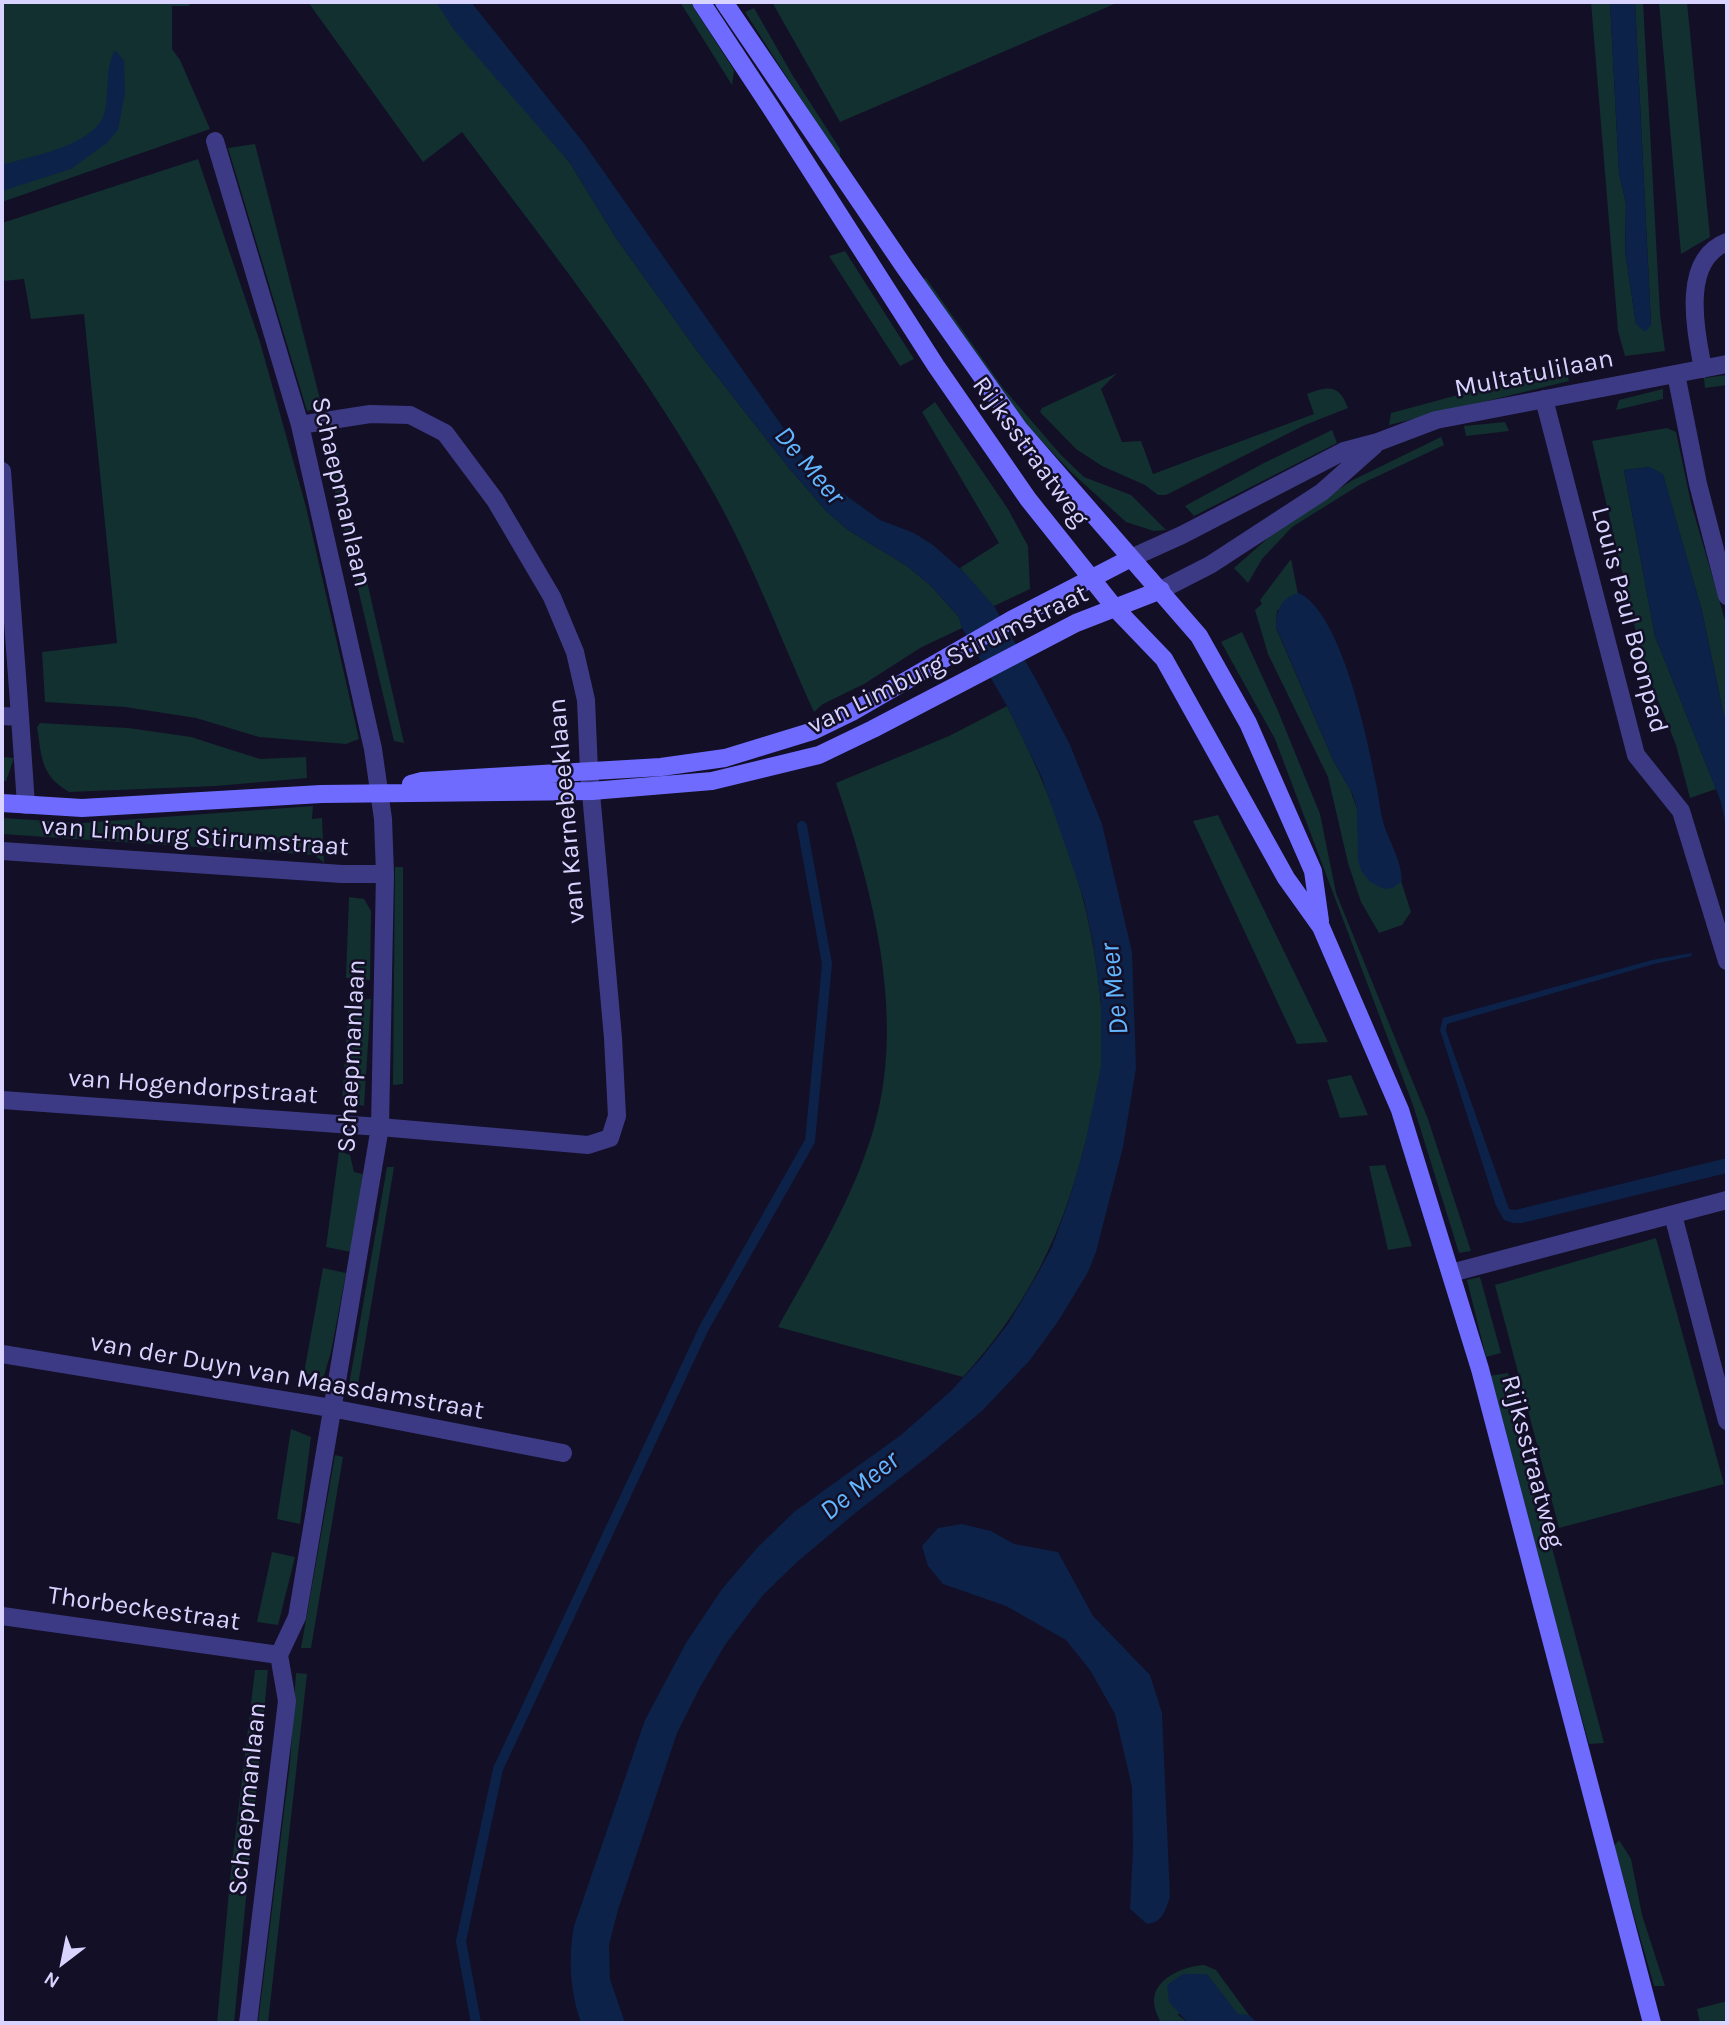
<!DOCTYPE html>
<style>
body{margin:0}
#map{position:relative;width:1729px;height:2025px;overflow:hidden;background:#130f26;font-family:Karla,sans-serif}
canvas{display:block}
.frame{position:absolute;inset:0;border:4px solid #d9d4ff;pointer-events:none}
.north{position:absolute;left:28px;top:1927px;width:70px;height:70px;-webkit-text-stroke:5px #130f26;paint-order:stroke;rotate:212deg;font-size:19px;font-weight:700;line-height:28px;text-align:center;color:#d9d4ff}
.north::after{content:'';display:block;margin:auto;width:24px;height:32px;background:#d9d4ff;clip-path:polygon(50% 0,100% 100%,50% 72%,0 100%)}
</style>
<div id="map">
<canvas width="1729" height="2025"></canvas>
<div class="frame"></div>
<div class="north">N</div>
</div>
<script>
const ctx = document.querySelector('canvas').getContext('2d');
ctx.lineJoin = 'round';
function fill(path, color) { ctx.fillStyle = color; ctx.fill(path, 'evenodd'); }
function strokePath(path, color, width, dash) { ctx.strokeStyle = color; ctx.lineWidth = width; ctx.lineCap = dash ? 'butt' : 'round'; ctx.setLineDash(dash || []); ctx.stroke(path); }
function drawText(font, color, halo, rows, align = 'center') {
  ctx.font = font + ' Karla,sans-serif'; ctx.lineWidth = 5; ctx.setLineDash([]); ctx.textBaseline = 'middle'; ctx.strokeStyle = halo; ctx.fillStyle = color; for (const [text, x, y, turn = 0] of rows) {
    ctx.save(); ctx.translate(x, y); ctx.rotate((+turn || 0) * Math.PI / 180); ctx.textAlign = isNaN(turn) ? turn : align; if (halo) ctx.strokeText(text, 0, 0); ctx.fillText(text, 0, 0); ctx.restore();
  }
}
const green = new Path2D(`
 M 2,2 L 193,2 L 188,6 L 172,6 L 172,49 L 180,60 L 210,129 L 2,202 Z
 M 308,2 L 436,2 L 570,163 L 616,238 L 698,352 L 789,468 L 827,512 L 848,530 L 907,566 L 930,585 L 959,617 L 962,628 L 920,648 L 864,684 L 823,704 L 814,712 C 778,633 748,550 704,476 C 634,355 546,244 462,132 L 423,162 Z
 M 680,2 L 690,2 L 734,70 L 732,85 Z
 M 772,2 L 1119,2 L 840,122 Z
 M 1591,2 L 1610,2 L 1619,173 L 1626,204 L 1625,251 L 1636,324 L 1651,324 L 1635,2 L 1643,2 L 1660,314 L 1665,351 L 1625,356 L 1618,331 Z
 M 1659,2 L 1687,2 L 1710,237 L 1681,254 Z
 M 754,8 L 793,76 L 840,149 L 840,160 L 745,12 Z
 M 255,144 L 322,407 L 307,411 L 228,148 Z
 M 198,159 L 260,342 L 306,507 L 359,739 L 346,744 L 259,737 L 196,718 L 125,707 L 45,702 L 42,652 L 117,643 L 84,314 L 31,319 L 24,279 L 2,281 L 2,223 Z
 M 845,251 L 914,359 L 900,366 L 829,256 Z
 M 926,278 L 1003,388 L 1061,455 L 1084,477 L 1131,495 L 1166,530 L 1154,531 L 1126,522 L 1071,472 L 1018,416 L 921,280 Z
 M 1566,366 L 1569,381 L 1389,425 L 1391,413 Z
 M 1117,373 L 1101,389 L 1122,442 L 1141,441 L 1153,474 L 1314,414 L 1307,394 C 1328,386 1339,384 1348,408 L 1305,425 L 1166,495 L 1158,495 L 1145,485 L 1102,466 L 1076,449 L 1040,412 L 1042,408 Z
 M 1727,375 L 1727,385 L 1705,388 L 1704,378 Z
 M 1663,389 L 1663,399 L 1616,410 L 1619,400 Z
 M 935,402 L 1008,509 L 1028,546 L 1030,589 L 992,607 L 960,568 L 999,543 L 922,412 Z
 M 1505,422 L 1509,431 L 1466,436 L 1464,426 Z
 M 1667,428 L 1676,432 L 1691,503 L 1727,627 L 1727,731 L 1702,611 L 1663,475 L 1649,467 L 1624,470 L 1655,636 L 1716,789 L 1690,798 L 1676,745 L 1643,663 L 1592,441 Z
 M 1332,430 L 1337,443 L 1194,516 L 1185,506 L 1262,464 Z
 M 1441,437 L 1444,445 L 1361,484 L 1292,527 L 1262,559 L 1248,583 L 1234,568 L 1286,522 L 1353,480 Z
 M 336,446 L 404,743 L 394,741 L 325,449 Z
 M 1291,559 L 1298,594 L 1277,611 L 1276,628 L 1334,762 L 1350,789 L 1357,809 L 1359,858 L 1401,881 L 1411,912 L 1402,925 L 1379,933 L 1361,902 L 1348,863 L 1328,777 L 1268,654 L 1255,610 L 1262,604 L 1260,600 Z
 M 1242,632 L 1278,711 L 1320,814 L 1336,893 L 1428,1119 L 1471,1251 L 1459,1253 L 1413,1105 L 1275,739 L 1221,642 Z
 M 1007,706 C 1052,795 1089,888 1099,987 C 1102,1013 1104,1041 1101,1067 C 1097,1101 1087,1137 1078,1170 C 1055,1250 1019,1316 963,1377 L 778,1327 C 813,1264 852,1201 873,1131 C 907,1020 873,890 836,783 L 949,736 Z
 M 40,723 L 128,728 L 191,737 L 260,759 L 306,757 L 307,778 L 216,786 L 69,792 C 40,775 42,757 37,727 Z
 M 2,757 L 14,758 L 6,781 L 2,781 Z
 M 313,806 L 312,819 L 322,818 L 324,863 L 315,855 L 2,834 L 2,818 L 82,823 Z
 M 1218,815 L 1328,1042 L 1297,1044 L 1193,821 Z
 M 395,867 L 403,867 L 403,1084 L 393,1085 Z
 M 349,897 L 364,899 L 371,911 L 370,980 L 346,978 Z
 M 371,999 L 364,1106 L 342,1102 L 349,1001 Z
 M 1351,1075 L 1368,1115 L 1340,1118 L 1327,1080 Z
 M 339,1151 L 350,1155 L 354,1172 L 363,1174 L 351,1252 L 326,1247 Z
 M 1385,1165 L 1412,1246 L 1388,1250 L 1369,1166 Z
 M 387,1167 L 394,1167 L 358,1385 L 349,1385 Z
 M 1656,1238 L 1724,1484 L 1559,1528 L 1495,1285 Z
 M 323,1268 L 346,1273 L 331,1352 L 323,1379 L 304,1373 Z
 M 1480,1277 L 1501,1353 L 1486,1357 L 1467,1280 Z
 M 1508,1373 L 1540,1503 L 1604,1743 L 1589,1744 L 1488,1376 Z
 M 291,1429 L 311,1437 L 300,1524 L 277,1519 Z
 M 335,1455 L 343,1457 L 311,1648 L 301,1648 Z
 M 272,1552 L 295,1557 L 278,1625 L 257,1622 Z
 M 255,1670 L 268,1670 L 234,2023 L 217,2023 L 230,1880 Z
 M 296,1673 L 307,1674 L 268,2023 L 258,2023 L 290,1763 Z
 M 1619,1840 L 1631,1859 L 1642,1915 L 1665,1986 L 1654,1986 L 1614,1846 Z
 M 1204,1965 L 1216,1970 L 1249,2015 L 1177,2014 L 1188,2023 L 1161,2023 C 1158,2016 1154,2009 1154,2002 C 1153,1978 1185,1966 1204,1965 Z
 M 1727,2001 L 1727,2023 L 1700,2023 L 1697,2009 Z`);
const water = new Path2D(`
 M 436,2 L 471,2 L 583,142 L 815,473 L 880,520 L 914,533 L 933,545 L 966,574 L 994,606 L 1039,685 L 1070,745 L 1102,824 L 1132,952 L 1136,1068 L 1123,1147 L 1096,1252 L 1088,1272 L 1059,1320 L 1030,1360 L 982,1411 L 926,1458 L 854,1514 L 796,1563 L 762,1596 L 725,1645 L 699,1689 L 677,1733 L 618,1910 L 609,1945 L 610,1979 L 625,2023 L 581,2023 C 570,1992 568,1958 574,1926 L 645,1720 L 686,1643 L 722,1589 L 757,1548 L 794,1512 L 901,1435 L 952,1390 L 982,1357 L 1008,1324 L 1037,1275 L 1052,1247 L 1070,1197 L 1085,1144 L 1101,1067 L 1101,1002 L 1093,942 L 1084,900 L 1042,778 L 1007,706 L 962,628 L 959,617 L 930,585 L 907,566 L 848,530 L 827,512 L 789,468 L 698,352 L 616,238 L 570,163 L 454,30 Z
 M 1610,2 L 1635,2 L 1651,325 L 1645,332 L 1636,324 L 1625,251 L 1626,204 L 1619,173 Z
 M 114,51 L 117,52 L 124,61 L 125,92 L 118,130 L 107,143 L 71,169 L 2,191 L 2,165 C 31,156 98,145 105,111 C 109,90 105,71 114,51 Z
 M 1650,467 L 1663,474 L 1702,611 L 1727,731 L 1727,830 L 1721,802 L 1655,636 L 1624,470 Z
 M 1299,593 C 1342,614 1367,738 1376,783 C 1379,797 1380,812 1384,825 C 1391,845 1401,860 1402,881 L 1393,888 L 1384,889 L 1370,882 L 1362,872 L 1358,861 L 1357,809 L 1353,795 L 1334,762 L 1276,627 C 1277,610 1280,598 1299,593 Z
 M 1691,953 L 1692,956 L 1654,964 L 1447,1024 L 1446,1031 L 1509,1209 L 1515,1210 L 1727,1158 L 1727,1173 L 1522,1223 L 1513,1223 L 1504,1220 L 1496,1206 L 1440,1030 L 1443,1018 L 1652,960 Z
 M 962,1524 L 991,1531 L 1014,1544 L 1058,1552 L 1093,1616 L 1150,1675 L 1162,1713 L 1170,1897 C 1165,1911 1163,1922 1147,1924 L 1130,1909 L 1133,1848 L 1132,1787 L 1115,1714 L 1090,1670 L 1066,1640 L 1006,1606 L 943,1584 L 928,1566 L 922,1546 L 938,1528 Z
 M 1183,1974 L 1207,1974 L 1238,2014 L 1249,2015 L 1257,2023 L 1188,2023 L 1169,2002 L 1167,1985 Z`);
const stream = new Path2D(`
 M 476,2023 L 461,1941 L 498,1769 L 704,1328 L 810,1141 L 827,964 L 802,826`);
const street = new Path2D(`
 M 215,141 L 300,425 L 373,749 L 383,819 L 385,874 L 380,1127 L 297,1617 L 279,1655 L 287,1701 L 248,2023
 M 1703,369 C 1696,331 1680,260 1727,242
 M 1676,374 L 1698,484 L 1727,596
 M 1544,399 L 1636,755 L 1681,811 L 1727,961
 M 2,471 L 20,717 L 2,716
 M 1131,558 L 1182,535 L 1344,451 L 1378,442 L 1436,420 L 1727,364
 M 1161,590 L 1210,565 L 1322,492 L 1375,445
 M 20,717 L 26,805
 M 2,851 L 342,874 L 385,874
 M 2,1100 L 380,1127 L 588,1145 L 610,1138 L 617,1116 L 613,1038 L 589,771 L 586,700 L 575,652 L 552,597 L 495,500 L 445,433 L 410,415 L 370,414 L 300,425
 M 1673,1215 L 1727,1421
 M 1451,1273 L 1727,1200
 M 2,1354 L 331,1408 L 563,1453
 M 2,1616 L 279,1655`);
const secondary = new Path2D(`
 M 701,2 L 771,108 L 936,366 L 1028,499 L 1115,608 L 1164,659 L 1286,878 L 1321,927 L 1400,1110 L 1480,1369 L 1652,2023
 M 724,2 L 905,268 L 1019,429 L 1199,636 L 1248,723 L 1313,871 L 1320,921
 M 411,784 L 422,781 L 661,767 L 725,758 L 813,731 L 852,712 L 1011,620 L 1131,558
 M 2,803 L 82,808 L 321,794 L 592,791 L 712,781 L 819,755 L 873,729 L 1076,623 L 1161,590`);
const streetNames = [
 ["Multatulilaan",1534,374,-11],
 ["Rijksstraatweg",1030,452,54],
 ["Schaepmanlaan",341,492,77],
 ["Louis Paul Boonpad",1629,620,75],
 ["van Limburg Stirumstraat",948,660,-26],
 ["van Karnebeeklaan",567,811,-95],
 ["van Limburg Stirumstraat",195,837,4],
 ["Schaepmanlaan",352,1056,-87],
 ["van Hogendorpstraat",193,1087,4],
 ["van der Duyn van Maasdamstraat",287,1377,10],
 ["Rijksstraatweg",1532,1462,75],
 ["Thorbeckestraat",144,1609,8],
 ["Schaepmanlaan",248,1799,-84]
];
const waterNames = [
 ["De Meer",809,466,50],
 ["De Meer",1115,989,-96],
 ["De Meer",860,1486,-39]
];
fill(green, '#12302f');
fill(water, '#0c2248');
strokePath(stream, '#0c2248', 10);
strokePath(street, '#3d3a85', 18);
strokePath(secondary, '#6f6bff', 18);
drawText('26px', '#d9d4ff', '#130f26', streetNames);
drawText('italic 28px', '#62b6ff', '#130f26', waterNames);
</script>
